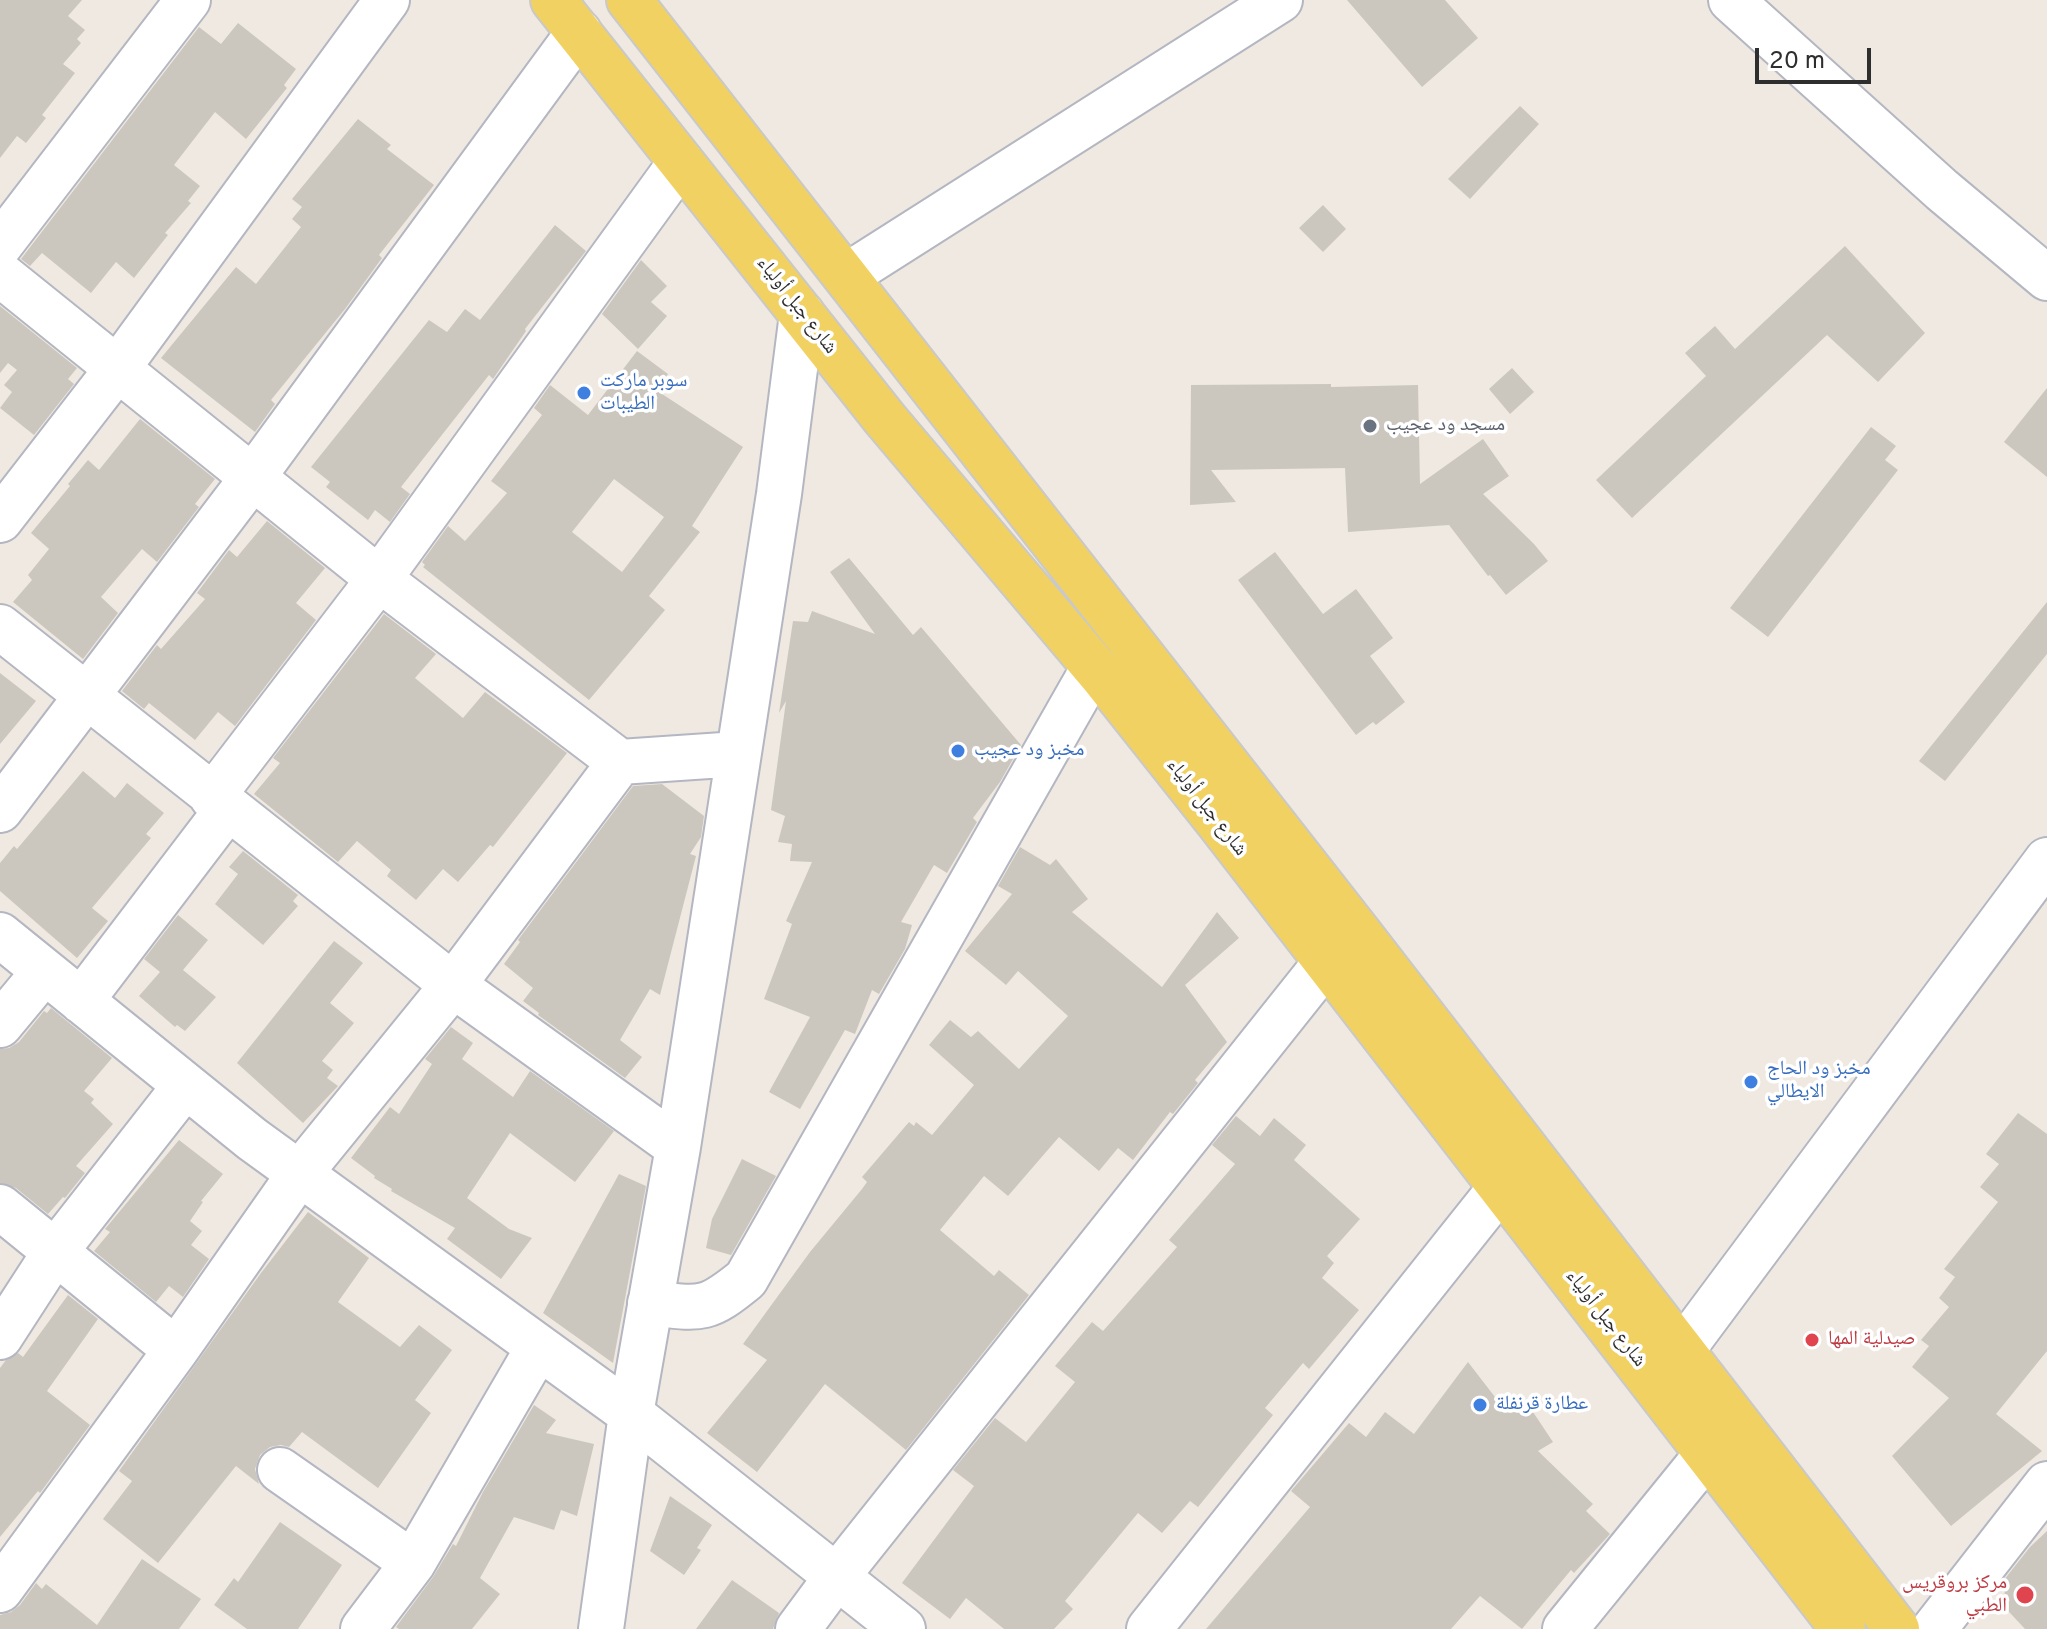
<!DOCTYPE html>
<meta charset="utf-8">
<style>
body{margin:0}
#map{position:relative;width:2047px;height:1629px;overflow:hidden;background:#efe9e1;font-family:Overpass,sans-serif}
canvas{display:block}
.scale{position:absolute;left:1755px;top:48px;width:116px;height:36px;box-sizing:border-box;border:4px solid #2e2e2e;border-top:0;padding-left:10px;font-size:24px;line-height:28px;white-space:nowrap;color:#2e2e2e;-webkit-text-stroke:6px #fff;paint-order:stroke}
</style>
<div id="map">
<canvas width="2047" height="1629"></canvas>
<div class="scale">20 m</div>
</div>
<script>
const ctx = document.querySelector('canvas').getContext('2d');
ctx.lineJoin = 'round';
function fill(path, color) { ctx.fillStyle = color; ctx.fill(path, 'evenodd'); }
function strokePath(path, color, width, dash) { ctx.strokeStyle = color; ctx.lineWidth = width; ctx.lineCap = dash ? 'butt' : 'round'; ctx.setLineDash(dash || []); ctx.stroke(path); }
function drawText(font, color, halo, rows, align = 'center') {
  ctx.font = font + ' Overpass,"Noto Naskh Arabic",sans-serif'; ctx.lineWidth = 7; ctx.setLineDash([]); ctx.textBaseline = 'middle'; ctx.strokeStyle = halo; ctx.fillStyle = color; for (const [text, x, y, turn = 0] of rows) {
    ctx.save(); ctx.translate(x, y); ctx.rotate((+turn || 0) * Math.PI / 180); ctx.textAlign = isNaN(turn) ? turn : align; if (halo) ctx.strokeText(text, 0, 0); ctx.fillText(text, 0, 0); ctx.restore();
  }
}
const building = new Path2D(`
 M 0,0 L 82,0 L 68,16 L 85,30 L 77,39 L 81,43 L 63,64 L 75,73 L 42,115 L 46,118 L 26,143 L 17,136 L 0,158 Z
 M 1347,0 L 1445,0 L 1478,38 L 1422,87 Z
 M 238,23 L 296,69 L 284,85 L 287,88 L 246,139 L 215,112 L 174,165 L 200,186 L 188,201 L 191,203 L 165,233 L 168,235 L 134,278 L 116,262 L 91,293 L 42,253 L 30,266 L 21,259 L 199,27 L 221,44 Z
 M 1520,106 L 1539,124 L 1470,199 L 1448,179 Z
 M 358,119 L 391,145 L 387,149 L 434,185 L 379,255 L 382,258 L 345,309 L 271,400 L 275,404 L 255,432 L 161,358 L 236,267 L 256,284 L 301,227 L 292,219 L 302,207 L 292,199 Z
 M 1323,205 L 1346,229 L 1323,252 L 1299,228 Z
 M 555,225 L 586,251 L 525,329 L 526,331 L 493,379 L 489,375 L 401,487 L 410,494 L 390,522 L 375,510 L 368,520 L 326,487 L 330,482 L 311,467 L 429,320 L 447,332 L 465,309 L 480,320 Z
 M 1845,246 L 1925,333 L 1878,382 L 1827,335 L 1632,518 L 1596,480 L 1706,376 L 1685,353 L 1715,326 L 1735,349 Z
 M 641,260 L 667,286 L 651,302 L 667,316 L 638,349 L 602,314 Z
 M 0,306 L 77,368 L 68,379 L 74,384 L 34,435 L 0,408 L 12,392 L 4,385 L 17,370 L 8,363 L 0,373 Z
 M 637,351 L 668,374 L 656,390 L 743,447 L 692,526 L 700,532 L 649,596 L 665,610 L 589,700 L 423,567 L 425,565 L 422,562 L 448,526 L 465,541 L 507,493 L 491,481 L 542,415 L 534,408 L 550,385 L 588,415 ZM 614,479 L 664,517 L 622,572 L 572,532 Z
 M 1512,368 L 1534,392 L 1510,414 L 1489,389 Z
 M 1331,384 L 1331,387 L 1418,385 L 1420,484 L 1483,439 L 1509,476 L 1483,494 L 1534,544 L 1548,561 L 1506,595 L 1490,575 L 1488,576 L 1449,525 L 1348,532 L 1345,468 L 1211,470 L 1236,502 L 1190,505 L 1191,385 Z
 M 2047,388 L 2047,477 L 2004,442 Z
 M 140,419 L 215,479 L 195,504 L 199,507 L 157,562 L 142,549 L 101,597 L 118,613 L 83,659 L 13,602 L 32,580 L 28,575 L 49,549 L 31,533 L 70,486 L 68,484 L 88,460 L 99,470 Z
 M 1871,427 L 1896,446 L 1885,460 L 1898,470 L 1768,637 L 1730,608 Z
 M 267,521 L 325,568 L 296,603 L 316,620 L 235,726 L 218,712 L 195,740 L 149,703 L 144,709 L 122,691 L 157,645 L 161,649 L 205,599 L 197,593 L 229,550 L 237,557 Z
 M 1275,552 L 1323,614 L 1356,589 L 1393,638 L 1370,656 L 1405,702 L 1376,725 L 1373,722 L 1356,735 L 1238,580 Z
 M 849,558 L 913,635 L 921,627 L 1021,745 L 1000,782 L 973,818 L 977,822 L 947,873 L 934,865 L 901,922 L 912,925 L 905,949 L 879,994 L 872,990 L 855,1034 L 845,1030 L 800,1109 L 769,1092 L 810,1017 L 764,999 L 792,924 L 786,921 L 812,862 L 790,861 L 792,844 L 778,842 L 785,816 L 771,810 L 786,701 L 779,713 L 793,621 L 808,622 L 812,611 L 875,634 L 830,572 Z
 M 2047,602 L 2047,654 L 1945,781 L 1919,761 Z
 M 384,614 L 436,654 L 415,678 L 463,718 L 485,692 L 567,753 L 493,847 L 490,845 L 458,882 L 443,869 L 416,900 L 387,876 L 391,870 L 357,841 L 338,862 L 254,794 L 280,763 L 273,758 Z
 M 0,673 L 36,701 L 0,744 Z
 M 83,771 L 115,798 L 127,783 L 164,813 L 146,834 L 151,838 L 92,908 L 108,921 L 77,958 L 0,891 L 0,863 L 14,846 L 17,849 Z
 M 662,784 L 704,816 L 701,837 L 690,854 L 696,856 L 660,995 L 650,989 L 620,1040 L 642,1057 L 625,1078 L 538,1015 L 539,1013 L 523,1001 L 533,988 L 504,964 L 520,942 L 518,940 L 633,786 Z
 M 1020,847 L 1050,865 L 1056,859 L 1088,899 L 1072,912 L 1162,987 L 1217,912 L 1239,938 L 1185,985 L 1227,1042 L 1195,1080 L 1198,1083 L 1173,1114 L 1170,1112 L 1133,1160 L 1118,1148 L 1099,1171 L 1059,1137 L 1008,1196 L 984,1176 L 940,1230 L 994,1276 L 999,1270 L 1029,1295 L 906,1450 L 825,1384 L 757,1472 L 707,1433 L 767,1360 L 743,1344 L 810,1252 L 862,1189 L 867,1182 L 862,1177 L 909,1122 L 914,1126 L 916,1122 L 932,1135 L 974,1085 L 929,1045 L 950,1020 L 971,1037 L 978,1031 L 1019,1069 L 1068,1016 L 1018,971 L 1006,985 L 965,951 L 1012,894 L 998,886 Z
 M 243,851 L 298,895 L 293,901 L 298,906 L 263,945 L 215,904 L 238,874 L 229,867 Z
 M 178,915 L 208,940 L 183,970 L 216,997 L 185,1031 L 177,1025 L 175,1027 L 139,996 L 160,972 L 144,959 Z
 M 334,941 L 363,963 L 330,1003 L 354,1023 L 322,1061 L 333,1070 L 327,1078 L 338,1086 L 303,1123 L 237,1063 Z
 M 51,1008 L 112,1058 L 84,1091 L 94,1099 L 91,1103 L 113,1124 L 76,1166 L 85,1173 L 65,1198 L 63,1197 L 48,1214 L 16,1188 L 0,1183 L 0,1049 L 9,1048 L 19,1042 L 44,1011 L 47,1013 Z
 M 451,1027 L 473,1043 L 462,1059 L 513,1097 L 530,1071 L 614,1131 L 575,1182 L 510,1133 L 467,1198 L 509,1229 L 532,1238 L 501,1279 L 447,1239 L 455,1228 L 391,1191 L 392,1189 L 374,1178 L 375,1176 L 351,1158 L 390,1107 L 399,1114 L 432,1064 L 425,1059 Z
 M 2018,1113 L 2047,1134 L 2047,1351 L 1996,1414 L 2042,1451 L 1951,1526 L 1892,1456 L 1949,1398 L 1912,1367 L 1929,1346 L 1921,1340 L 1949,1307 L 1939,1298 L 1955,1277 L 1944,1269 L 1998,1202 L 1980,1187 L 1999,1164 L 1986,1154 Z
 M 1236,1116 L 1260,1136 L 1274,1118 L 1306,1145 L 1294,1160 L 1360,1219 L 1327,1256 L 1334,1263 L 1322,1278 L 1359,1310 L 1309,1369 L 1303,1363 L 1265,1408 L 1273,1415 L 1198,1507 L 1190,1501 L 1162,1533 L 1138,1513 L 1065,1601 L 1073,1609 L 1054,1629 L 1004,1629 L 966,1598 L 950,1619 L 902,1583 L 974,1486 L 953,1470 L 995,1418 L 1026,1442 L 1075,1382 L 1055,1366 L 1092,1322 L 1103,1331 L 1177,1247 L 1169,1240 L 1235,1164 L 1212,1145 Z
 M 179,1140 L 223,1174 L 201,1201 L 203,1202 L 190,1221 L 202,1231 L 191,1245 L 209,1259 L 183,1297 L 169,1286 L 156,1302 L 94,1251 L 110,1232 L 105,1229 Z
 M 742,1159 L 776,1176 L 731,1255 L 706,1248 L 712,1219 Z
 M 619,1174 L 646,1186 L 613,1363 L 543,1313 Z
 M 308,1212 L 369,1258 L 338,1302 L 400,1347 L 419,1325 L 452,1350 L 415,1400 L 431,1413 L 378,1488 L 302,1432 L 289,1447 L 281,1445 L 270,1447 L 260,1455 L 255,1469 L 259,1484 L 236,1466 L 158,1563 L 103,1519 L 132,1481 L 119,1471 L 261,1273 Z
 M 68,1295 L 98,1319 L 47,1391 L 90,1425 L 40,1493 L 38,1491 L 0,1537 L 0,1368 L 6,1360 L 18,1353 L 23,1357 Z
 M 1468,1362 L 1505,1410 L 1523,1397 L 1553,1442 L 1538,1451 L 1593,1504 L 1586,1511 L 1610,1534 L 1574,1573 L 1571,1570 L 1522,1629 L 1480,1596 L 1451,1629 L 1206,1629 L 1310,1507 L 1291,1491 L 1349,1423 L 1366,1437 L 1385,1412 L 1414,1434 Z
 M 534,1405 L 556,1420 L 546,1433 L 594,1444 L 577,1516 L 561,1510 L 554,1530 L 514,1517 L 480,1578 L 500,1594 L 472,1629 L 399,1629 L 396,1627 L 433,1577 L 453,1544 L 456,1546 L 483,1492 Z
 M 670,1496 L 712,1525 L 697,1548 L 701,1550 L 684,1575 L 650,1551 Z
 M 280,1522 L 342,1565 L 298,1629 L 247,1629 L 214,1605 L 234,1578 L 238,1582 Z
 M 2047,1531 L 2047,1629 L 2025,1629 L 1998,1600 L 2005,1593 L 2000,1585 L 2030,1547 Z
 M 142,1559 L 201,1599 L 179,1629 L 0,1629 L 0,1615 L 11,1612 L 20,1605 L 36,1583 L 42,1589 L 46,1584 L 97,1625 Z
 M 732,1580 L 779,1613 L 773,1629 L 696,1629 Z`);
const minor = new Path2D(`
 M 1731,0 L 1942,190 L 2047,278
 M 0,245 L 188,0
 M 0,274 L 379,579 L 620,762 L 738,754
 M 846,276 L 1280,0
 M 0,520 L 117,369 L 387,0
 M 0,627 L 453,985 L 678,1147
 M 212,797 L 379,579 L 681,162
 M 0,810 L 253,477 L 579,32
 M 0,935 L 252,1139 L 631,1414 L 903,1629
 M 81,1001 L 228,808
 M 0,1025 L 44,972
 M 0,1207 L 176,1350
 M 650,1303 C 701,1309 706,1312 746,1279 L 1094,667
 M 0,1337 L 55,1252 L 185,1086
 M 1659,1381 L 2047,860
 M 280,1470 L 413,1563
 M 0,1590 L 176,1350 L 300,1173 L 453,985 L 620,762
 M 363,1629 L 413,1563 L 538,1348
 M 601,1629 L 631,1414 L 678,1147 L 779,494 L 802,314
 M 798,1629 L 838,1575 L 1327,961
 M 1149,1629 L 1502,1186
 M 1565,1629 L 1708,1453
 M 1934,1629 L 2047,1484`);
const primary = new Path2D(`
 M 553,0 L 885,419 L 1103,677 L 1219,823 L 1843,1629
 M 629,0 L 1359,933 L 1897,1629`);
const markers = [
 [584,393,8,"#3f7fe0"],
 [1370,426,8,"#6b7280"],
 [958,751,8,"#3f7fe0"],
 [1751,1082,8,"#3f7fe0"],
 [1812,1340,8,"#e0444e"],
 [1480,1405,8,"#3f7fe0"],
 [2025,1595,10,"#e0444e"]
];
const streetNames = [
 ["شارع جبل أولياء",796,306,52],
 ["شارع جبل أولياء",1206,808,52],
 ["شارع جبل أولياء",1605,1319,52]
];
const shopNames = [
 ["سوبر ماركت",600,382],
 ["الطيبات",600,405],
 ["مخبز ود عجيب",974,751],
 ["مخبز ود الحاج",1767,1070],
 ["الايطالي",1767,1093],
 ["عطارة قرنفلة",1496,1405]
];
const worshipNames = [
 ["مسجد ود عجيب",1386,426]
];
const healthNames = [
 ["صيدلية المها",1828,1340],
 ["مركز بروقريس",2007,1584,"right"],
 ["الطبي",2007,1607,"right"]
];
fill(building, '#cbc7bf');
strokePath(minor, '#b4b7c1', 48);
strokePath(primary, '#c9c9c9', 48);
strokePath(minor, '#fff', 44);
strokePath(primary, '#f2d163', 44);
for (const [x, y, r, color] of markers) { const dot = new Path2D(); dot.arc(x, y, r, 0, 2 * Math.PI); ctx.fillStyle = color; ctx.fill(dot); strokePath(dot, '#fff', 3); }
drawText('20px', '#2e2e2e', '#fff', streetNames);
drawText('20px', '#366cbe', '#fff', shopNames, 'left');
drawText('20px', '#5b616d', '#fff', worshipNames, 'left');
drawText('20px', '#be3a42', '#fff', healthNames, 'left');
</script>
